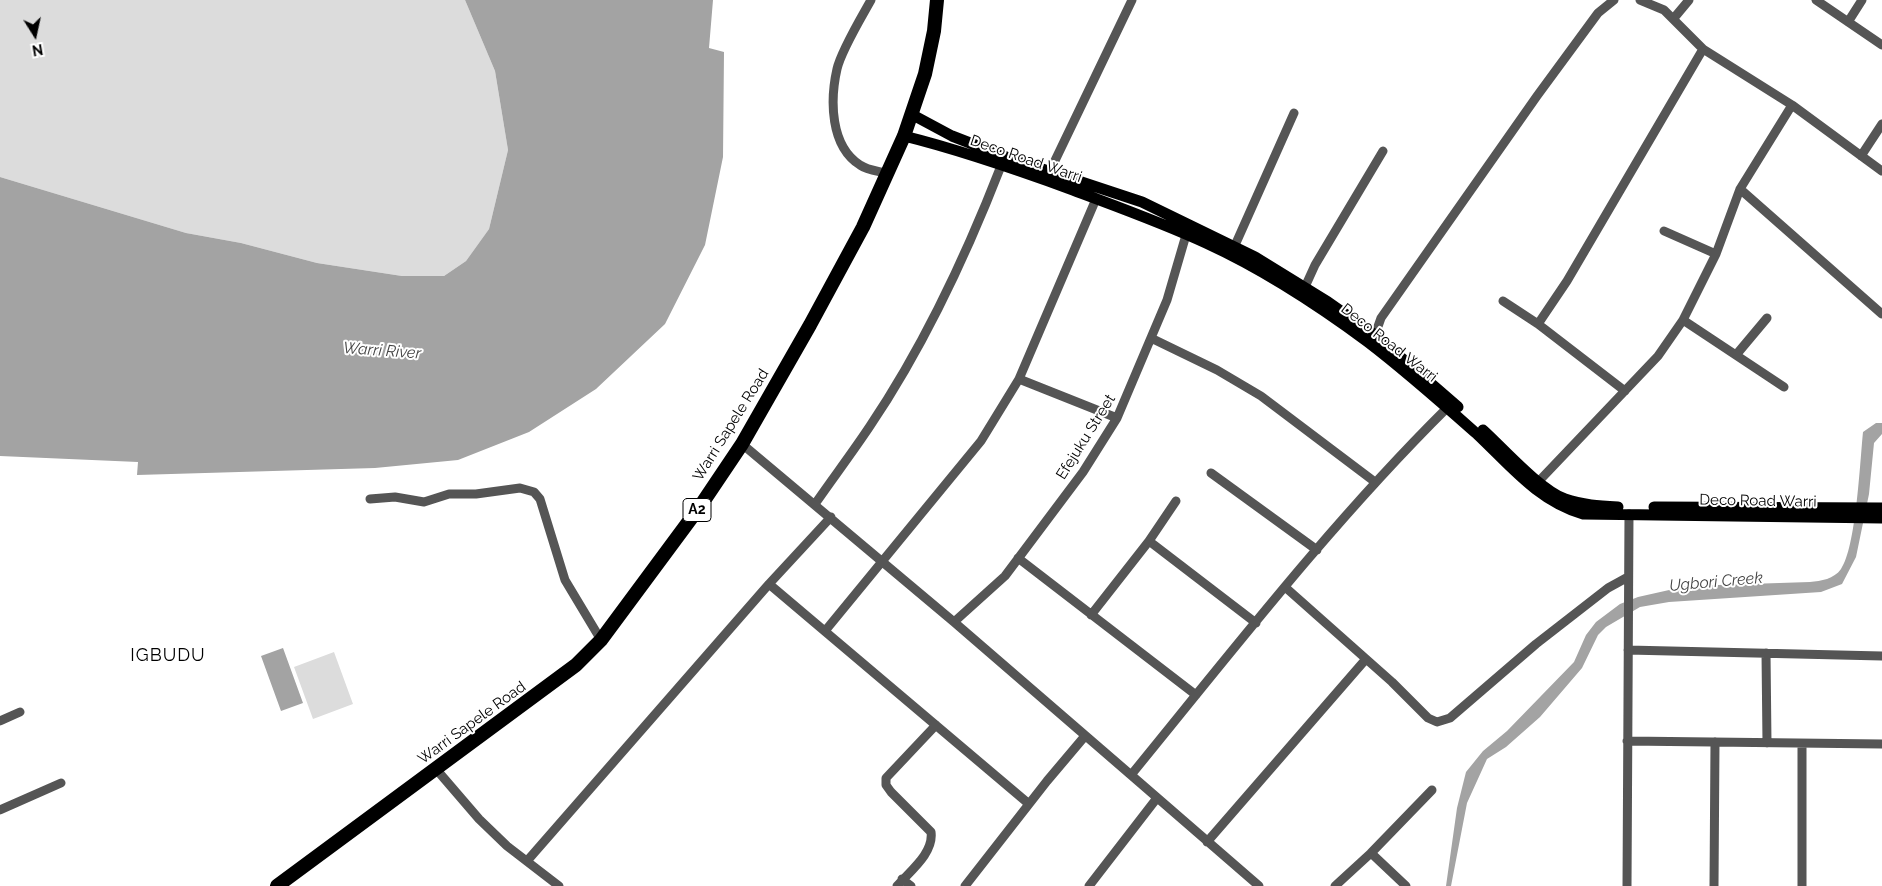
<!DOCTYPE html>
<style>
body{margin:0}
#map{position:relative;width:1882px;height:886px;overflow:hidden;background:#fff;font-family:Raleway,sans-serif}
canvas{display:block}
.north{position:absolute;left:10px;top:10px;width:50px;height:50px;-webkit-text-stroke:4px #fff;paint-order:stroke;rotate:170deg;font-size:14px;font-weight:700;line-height:20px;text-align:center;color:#000}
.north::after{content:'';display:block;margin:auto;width:18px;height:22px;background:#000;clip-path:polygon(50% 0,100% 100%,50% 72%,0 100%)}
</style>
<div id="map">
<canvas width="1882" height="886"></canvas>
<div class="north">N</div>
</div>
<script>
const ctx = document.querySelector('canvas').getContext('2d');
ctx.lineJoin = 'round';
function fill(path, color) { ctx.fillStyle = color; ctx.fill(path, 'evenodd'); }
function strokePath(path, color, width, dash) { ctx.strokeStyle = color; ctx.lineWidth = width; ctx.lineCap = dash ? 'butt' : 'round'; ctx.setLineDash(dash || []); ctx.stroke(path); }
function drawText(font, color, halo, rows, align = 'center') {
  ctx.font = font + ' Raleway,sans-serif'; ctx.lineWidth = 4; ctx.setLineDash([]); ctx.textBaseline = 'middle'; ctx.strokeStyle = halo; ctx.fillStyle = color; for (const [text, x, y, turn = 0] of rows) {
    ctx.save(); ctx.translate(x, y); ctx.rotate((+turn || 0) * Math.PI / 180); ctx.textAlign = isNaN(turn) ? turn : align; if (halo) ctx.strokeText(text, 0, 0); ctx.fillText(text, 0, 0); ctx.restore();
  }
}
const green = new Path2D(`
 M 0,0 L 465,0 L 495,71 L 508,150 L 489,229 L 466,261 L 444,276 L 402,276 L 317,263 L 241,243 L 186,233 L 0,177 Z
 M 334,652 L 353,704 L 313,719 L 294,667 Z`);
const water = new Path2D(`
 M 465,0 L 713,0 L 709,48 L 724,52 L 723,157 L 705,245 L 665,324 L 596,389 L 529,432 L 458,460 L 375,468 L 137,475 L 138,462 L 0,456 L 0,177 L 186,233 L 241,243 L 317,263 L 402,276 L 444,276 L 466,261 L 489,229 L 508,150 L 495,71 Z
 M 1876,423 L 1882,423 L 1882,434 L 1874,443 L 1869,494 L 1856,557 L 1842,584 L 1821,592 L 1669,602 L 1640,607 L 1606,627 L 1598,635 L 1582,668 L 1540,717 L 1506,747 L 1487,759 L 1467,803 L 1451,886 L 1446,886 L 1457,808 L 1466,772 L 1483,751 L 1507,731 L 1574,662 L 1586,635 L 1596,622 L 1620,604 L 1638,597 L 1687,586 L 1810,582 C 1821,581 1834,579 1841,569 C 1856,548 1860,462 1863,432 Z
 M 283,648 L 303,703 L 281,711 L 261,656 Z`);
const minor = new Path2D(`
 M 871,0 C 861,18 841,51 837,69 C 830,100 830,146 860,165 C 867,170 877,171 885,173
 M 1640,0 L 1664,10 L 1703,49 L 1792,105 L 1882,171
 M 1816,0 L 1882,45
 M 1674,18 L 1689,0
 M 1848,22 L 1862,0
 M 1861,156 L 1882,124
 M 1050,171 L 1132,0
 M 1740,189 L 1882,314
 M 1664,231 L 1716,254
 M 1232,252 L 1294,113
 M 1305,287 L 1315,265 L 1383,151
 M 1503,301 L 1538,324
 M 1683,320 L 1784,387
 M 1375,335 L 1381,318 L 1537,96 L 1598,13 L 1614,0
 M 1153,339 L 1217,370 L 1261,396 L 1375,482
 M 1736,355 L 1767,318
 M 1019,379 L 1117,418
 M 1625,391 L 1538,324 L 1567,281 L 1703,49
 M 742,444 L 954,622 L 1131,775
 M 1211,473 L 1317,550
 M 1539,481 L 1658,356 L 1683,320 L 1716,254 L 1740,189 L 1792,105
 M 370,499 L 395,497 L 424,502 L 449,494 L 476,494 L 520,488 L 534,492 L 540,499 L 565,580 L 601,640
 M 815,504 C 833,478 852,453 870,426 C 924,346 966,256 1001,166
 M 831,517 L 769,584 L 1029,804
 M 1149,541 L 1256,623
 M 1018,558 L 1196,695
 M 1285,587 L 1392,682 L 1428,718 L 1437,722 L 1450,718 L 1536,644 L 1608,588 L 1628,577
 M 1091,615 L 1149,541 L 1176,501
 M 954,622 L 1005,576 L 1083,472 L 1117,418 L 1167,300 L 1186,235
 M 825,631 L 981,441 L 1019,379 L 1096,199
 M 1628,650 L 1882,656
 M 1766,653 L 1767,743
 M 0,721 L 20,712
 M 1627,741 L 1882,744
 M 1802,744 L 1802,886
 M 436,769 L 479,819 L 507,846 L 559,886
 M 0,810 L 61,783
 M 1207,842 L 1366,659
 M 1371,853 L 1432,790
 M 527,861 L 769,584
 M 902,879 L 911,886
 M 897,886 C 910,871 934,853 931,832 L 891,792 L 886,785 L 886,778 L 936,725
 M 965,886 L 1047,781 L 1085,736
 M 1089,886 L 1157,798
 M 1259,886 L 1131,775 C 1233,650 1333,521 1447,408
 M 1335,886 L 1371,853 L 1406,886
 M 1627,886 L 1629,514
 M 1714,886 L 1715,742`);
const major = new Path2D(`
 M 911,114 L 952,136 L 1006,157 L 1142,202 L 1255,257 L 1328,302 L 1375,335 L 1458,407
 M 904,136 C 961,150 1018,170 1073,190 C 1118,207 1163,223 1206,243 C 1263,269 1318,305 1368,342 C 1406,371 1442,403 1477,434 C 1510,465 1538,501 1583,514 L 1882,518
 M 1483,430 C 1503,448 1540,490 1565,499 C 1582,505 1600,506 1618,507
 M 1654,507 L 1882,508`);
const highway = new Path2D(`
 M 277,886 L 576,665 L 601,640 L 701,505 L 742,444 L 810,325 L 863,227 L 904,136 L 925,74 L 934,31 L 937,0`);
const shields = [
 [697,510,28]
];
const shieldNames = [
 ["A2",697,510]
];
const streetNames = [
 ["Deco Road Warri",1026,159,19],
 ["Deco Road Warri",1389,343,38],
 ["Warri Sapele Road",731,425,-58],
 ["Efejuku Street",1086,437,-58],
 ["Deco Road Warri",1758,501,1],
 ["Warri Sapele Road",472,723,-36]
];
const waterNames = [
 ["Warri River",382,351,4],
 ["Ugbori Creek",1716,582,-5]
];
const quarterNames = [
 ["IGBUDU",168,656]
];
fill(green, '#dcdcdc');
fill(water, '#a3a3a3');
strokePath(minor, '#555', 9);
strokePath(major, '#000', 11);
strokePath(highway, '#000', 14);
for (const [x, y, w] of shields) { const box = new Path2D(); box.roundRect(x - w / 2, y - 11.5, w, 23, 4); ctx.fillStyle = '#fff'; ctx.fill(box); strokePath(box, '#000', 1); }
drawText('bold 14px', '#000', null, shieldNames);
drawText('15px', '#000', '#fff', streetNames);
drawText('italic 16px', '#444', '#fff', waterNames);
ctx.letterSpacing = '1px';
drawText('18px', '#000', '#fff', quarterNames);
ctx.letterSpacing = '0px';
</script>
